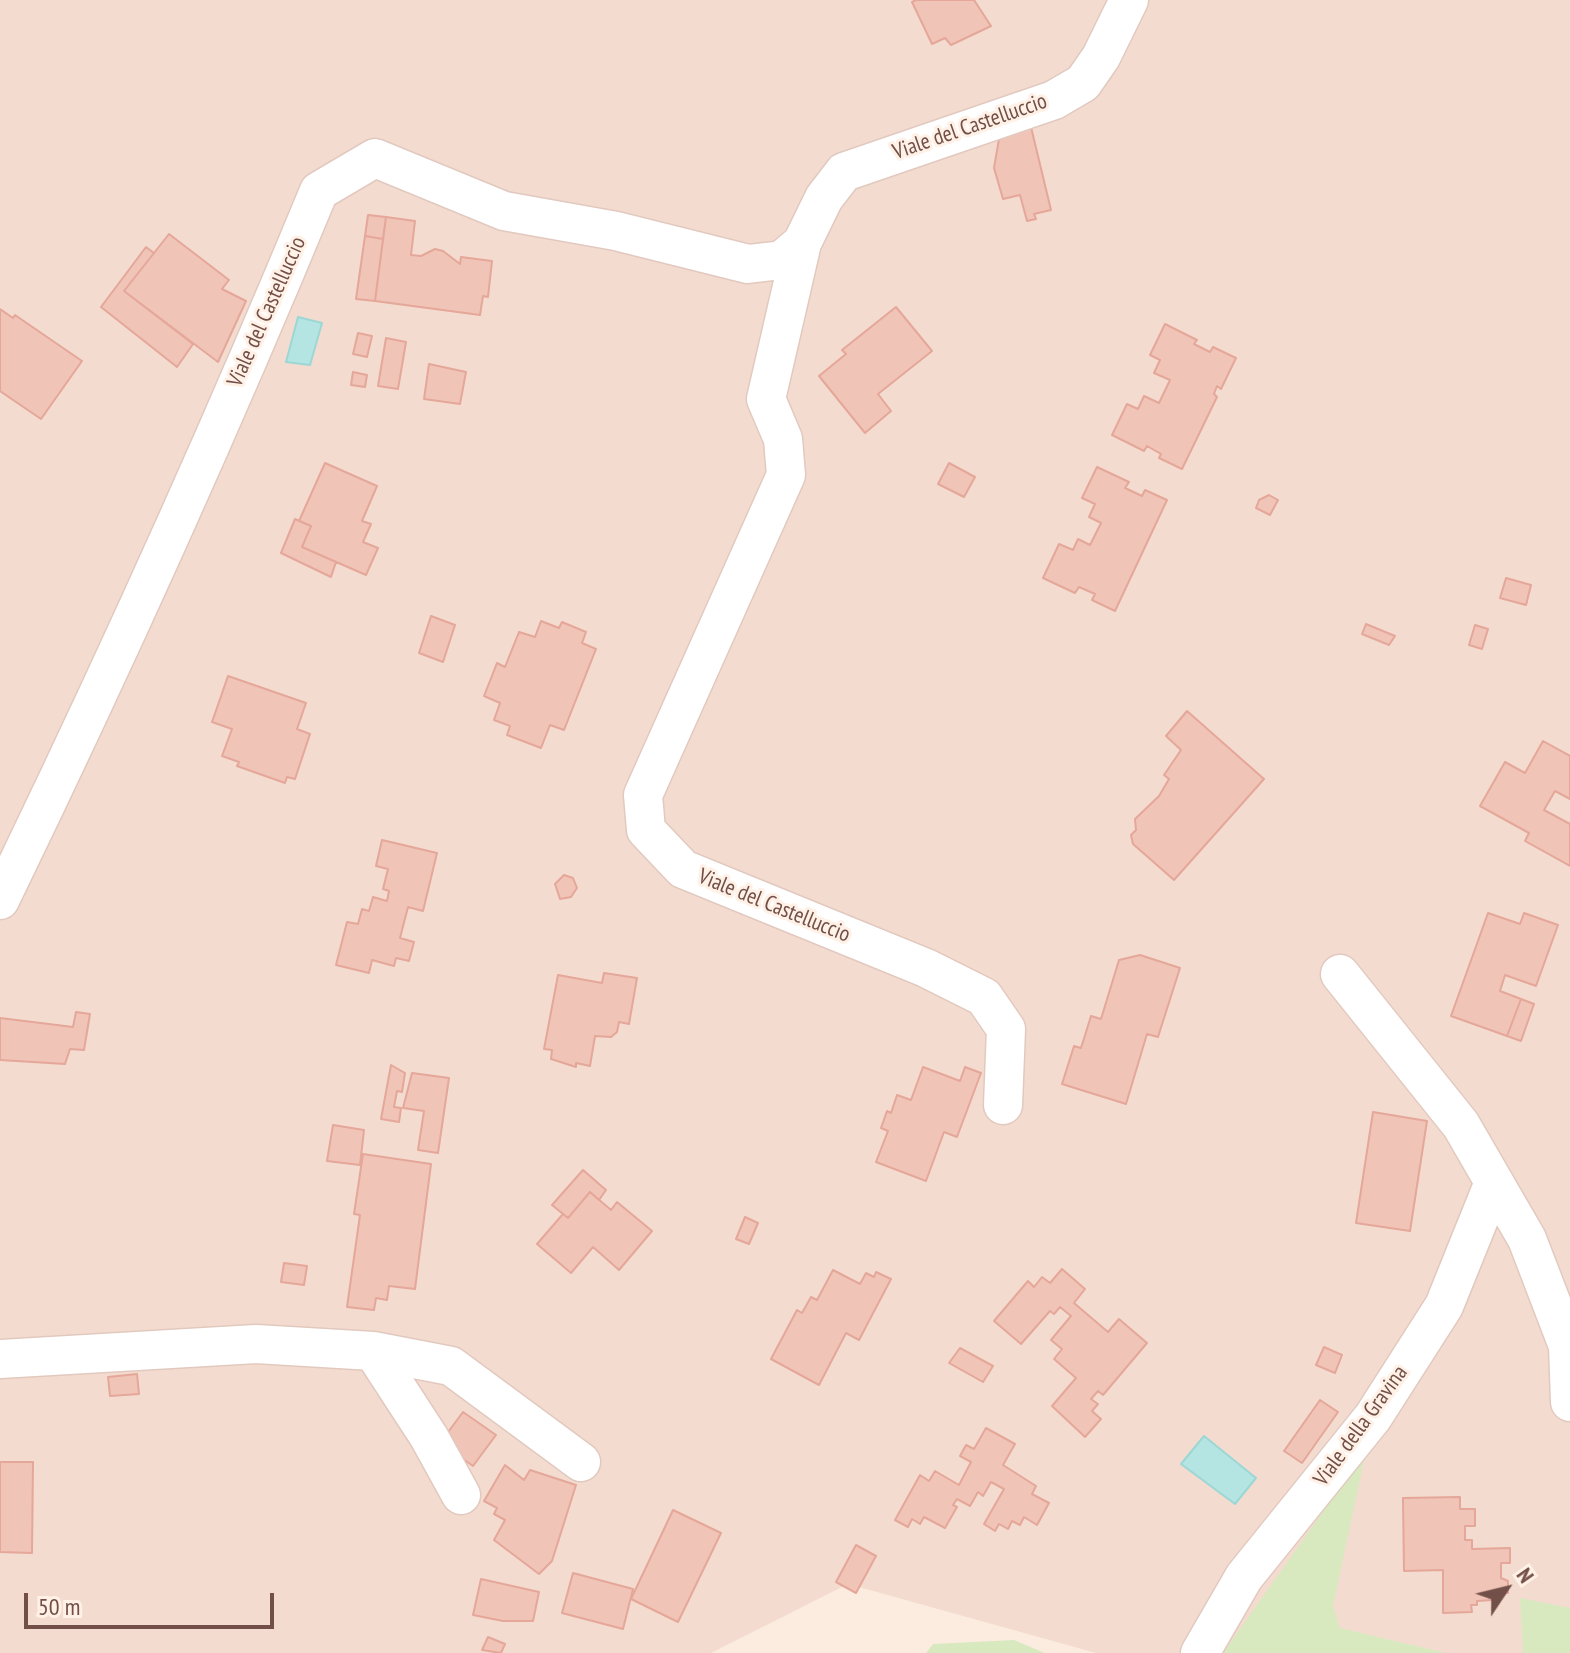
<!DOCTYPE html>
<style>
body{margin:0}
#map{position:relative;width:1570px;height:1653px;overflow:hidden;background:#fcece0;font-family:"PT Sans Narrow",sans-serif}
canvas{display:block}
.north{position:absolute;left:1466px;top:1549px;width:80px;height:80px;-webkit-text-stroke:6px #fff1e6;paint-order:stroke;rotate:55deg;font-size:22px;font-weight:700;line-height:32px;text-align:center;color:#724f48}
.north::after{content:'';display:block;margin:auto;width:28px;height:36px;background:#724f48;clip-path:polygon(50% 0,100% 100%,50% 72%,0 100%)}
.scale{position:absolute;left:24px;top:1593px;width:250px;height:36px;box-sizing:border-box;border:4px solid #724f48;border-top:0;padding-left:10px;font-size:24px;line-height:28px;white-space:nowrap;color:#724f48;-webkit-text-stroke:6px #fff1e6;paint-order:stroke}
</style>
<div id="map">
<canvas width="1570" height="1653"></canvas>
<div class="north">N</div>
<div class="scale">50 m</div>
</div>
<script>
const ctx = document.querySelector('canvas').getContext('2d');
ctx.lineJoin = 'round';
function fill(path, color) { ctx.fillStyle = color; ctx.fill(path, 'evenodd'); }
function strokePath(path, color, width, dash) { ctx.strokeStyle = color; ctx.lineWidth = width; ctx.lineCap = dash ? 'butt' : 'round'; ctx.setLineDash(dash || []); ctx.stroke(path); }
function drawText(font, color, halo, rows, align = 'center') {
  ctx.font = font + ' "PT Sans Narrow",sans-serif'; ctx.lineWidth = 6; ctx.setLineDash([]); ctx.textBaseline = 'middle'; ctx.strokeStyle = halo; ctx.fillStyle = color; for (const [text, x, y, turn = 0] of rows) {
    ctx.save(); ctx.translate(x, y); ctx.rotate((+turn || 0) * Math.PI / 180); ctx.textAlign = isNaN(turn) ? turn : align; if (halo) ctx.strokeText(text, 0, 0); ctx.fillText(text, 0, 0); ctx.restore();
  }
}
const residential = new Path2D(`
 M 0,0 L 1570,0 L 1570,1653 L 1096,1653 L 848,1584 L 711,1653 L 0,1653 Z`);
const green = new Path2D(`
 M 1366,1451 L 1333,1606 L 1340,1628 L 1446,1653 L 1223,1653 Z
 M 1520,1598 L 1570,1608 L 1570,1653 L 1523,1653 Z
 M 1014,1640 L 1045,1653 L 926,1653 L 933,1644 Z`);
const water = new Path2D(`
 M 298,317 L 322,323 L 310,365 L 286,362 Z
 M 1204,1436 L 1256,1478 L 1235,1504 L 1181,1464 Z`);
const building = new Path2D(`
 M 916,0 L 974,0 L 991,26 L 951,45 L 945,38 L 932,44 L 912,2 Z
 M 1031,127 L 1051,210 L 1034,214 L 1036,219 L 1027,221 L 1020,195 L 1003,199 L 994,168 L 999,139 Z
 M 368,215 L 386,217 L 383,239 L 365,236 Z
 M 386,217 L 415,221 L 411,255 L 421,256 L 435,249 L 443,251 L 460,264 L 461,257 L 492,261 L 488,297 L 483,296 L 480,315 L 375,301 Z
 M 169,234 L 229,280 L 222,289 L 246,301 L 218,362 L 124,291 Z
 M 365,236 L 383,239 L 375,301 L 356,299 Z
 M 146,247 L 154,253 L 124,291 L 193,344 L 177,367 L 101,307 Z
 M 896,307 L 932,351 L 878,394 L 891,411 L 865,433 L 819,376 L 846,354 L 842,350 Z
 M 0,309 L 13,318 L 15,315 L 82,361 L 41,419 L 0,391 Z
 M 1165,324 L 1197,340 L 1194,344 L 1210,352 L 1213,347 L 1236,358 L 1221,389 L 1217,386 L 1214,394 L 1217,397 L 1182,469 L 1159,458 L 1161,454 L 1147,446 L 1144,451 L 1112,435 L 1127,404 L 1138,409 L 1144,396 L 1159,403 L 1170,380 L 1154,373 L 1160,360 L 1150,355 Z
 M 358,333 L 372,336 L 367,357 L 353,354 Z
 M 386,338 L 406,342 L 398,389 L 378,386 Z
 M 429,364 L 466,372 L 460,404 L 424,399 Z
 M 353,372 L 367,375 L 365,387 L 351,385 Z
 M 325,463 L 377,486 L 362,521 L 371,524 L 363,542 L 378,548 L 366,575 L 302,547 L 311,526 L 299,521 Z
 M 949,463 L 975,477 L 964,497 L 938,484 Z
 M 1097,467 L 1129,482 L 1125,488 L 1142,496 L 1145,490 L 1167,500 L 1115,611 L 1092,600 L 1095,594 L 1079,587 L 1075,593 L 1043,578 L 1059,544 L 1073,550 L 1078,539 L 1090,545 L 1101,523 L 1089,517 L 1095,504 L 1082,498 Z
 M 1269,495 L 1278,500 L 1270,515 L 1256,508 L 1259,500 Z
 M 295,519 L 311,526 L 302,547 L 336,562 L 331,577 L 281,553 Z
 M 1506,578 L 1531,585 L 1526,605 L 1500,598 Z
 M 431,616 L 455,625 L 443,662 L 419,653 Z
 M 541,621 L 559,628 L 562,622 L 586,632 L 582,643 L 596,649 L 564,730 L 550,725 L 541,748 L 507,735 L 510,726 L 494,720 L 500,703 L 484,696 L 497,663 L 505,667 L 519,632 L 535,637 Z
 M 1366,624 L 1395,636 L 1389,645 L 1362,634 Z
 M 1475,625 L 1488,629 L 1482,649 L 1469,645 Z
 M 228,676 L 306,703 L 297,729 L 310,734 L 295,779 L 287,777 L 285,783 L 237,766 L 239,762 L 222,756 L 232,729 L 212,722 Z
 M 1187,711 L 1264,779 L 1174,880 L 1133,844 L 1131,835 L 1136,830 L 1135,819 L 1159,796 L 1169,779 L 1164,775 L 1181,750 L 1166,736 Z
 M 1543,741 L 1570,756 L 1570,799 L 1555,791 L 1544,810 L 1570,824 L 1570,866 L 1525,841 L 1529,833 L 1480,806 L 1505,762 L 1525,773 Z
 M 382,840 L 437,853 L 423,911 L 408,907 L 400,938 L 414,942 L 409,961 L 396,958 L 394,966 L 372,960 L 369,973 L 336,965 L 347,922 L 358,924 L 362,909 L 369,911 L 373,897 L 387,901 L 389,891 L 383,889 L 388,869 L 376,866 Z
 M 564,875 L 573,878 L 577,888 L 571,897 L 560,899 L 555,884 Z
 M 1488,913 L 1520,924 L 1524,913 L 1558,925 L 1536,986 L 1505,975 L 1500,991 L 1521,999 L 1507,1036 L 1451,1016 Z
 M 1140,955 L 1180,968 L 1158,1037 L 1147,1034 L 1126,1104 L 1062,1084 L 1074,1046 L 1081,1048 L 1091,1016 L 1101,1019 L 1119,960 Z
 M 604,973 L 637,978 L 629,1024 L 619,1022 L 617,1032 L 611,1037 L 595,1036 L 590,1066 L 576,1063 L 576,1067 L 551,1059 L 552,1050 L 544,1049 L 558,975 L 602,983 Z
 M 1521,999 L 1534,1004 L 1521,1041 L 1507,1036 Z
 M 76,1012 L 90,1014 L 84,1050 L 70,1049 L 65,1064 L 0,1060 L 0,1018 L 73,1027 Z
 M 391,1065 L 405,1073 L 402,1092 L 397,1091 L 394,1107 L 401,1108 L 399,1122 L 381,1119 Z
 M 923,1067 L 960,1081 L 965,1067 L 981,1073 L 957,1137 L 944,1132 L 926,1181 L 876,1162 L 888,1131 L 881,1128 L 887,1111 L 891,1113 L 897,1095 L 911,1100 Z
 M 412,1073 L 449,1078 L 438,1153 L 418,1150 L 424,1111 L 403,1108 Z
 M 1373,1112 L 1427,1121 L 1410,1231 L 1356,1223 Z
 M 333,1125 L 364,1130 L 360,1165 L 327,1161 Z
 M 363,1154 L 431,1164 L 415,1289 L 389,1286 L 387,1300 L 376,1298 L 374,1310 L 347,1307 L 360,1215 L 354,1214 Z
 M 583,1170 L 606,1190 L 599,1200 L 590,1192 L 568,1218 L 552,1205 Z
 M 590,1192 L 611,1210 L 617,1202 L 652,1231 L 619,1270 L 593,1247 L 571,1273 L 537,1244 L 563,1214 L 568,1218 Z
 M 745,1217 L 758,1223 L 749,1244 L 736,1239 Z
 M 284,1263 L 307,1266 L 304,1285 L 281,1282 Z
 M 1062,1269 L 1085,1289 L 1074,1303 L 1108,1332 L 1119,1319 L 1147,1343 L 1103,1395 L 1098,1391 L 1091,1399 L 1098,1404 L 1092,1411 L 1101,1419 L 1085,1437 L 1052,1406 L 1076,1378 L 1054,1359 L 1062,1349 L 1051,1340 L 1071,1316 L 1060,1307 L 1054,1314 L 1050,1311 L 1021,1344 L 994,1321 L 1028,1281 L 1034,1287 L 1042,1277 L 1050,1283 Z
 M 833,1270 L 860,1284 L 866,1273 L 874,1277 L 876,1272 L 891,1279 L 859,1340 L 846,1333 L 819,1385 L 771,1359 L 797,1310 L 802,1313 L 811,1297 L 817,1300 Z
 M 1324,1347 L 1342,1355 L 1335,1373 L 1316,1365 Z
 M 960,1348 L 993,1366 L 983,1382 L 949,1363 Z
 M 137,1374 L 139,1394 L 110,1396 L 108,1377 Z
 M 1320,1400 L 1338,1412 L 1302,1463 L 1284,1451 Z
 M 463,1412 L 496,1435 L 473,1466 L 440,1443 Z
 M 986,1428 L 1015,1444 L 1003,1465 L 1036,1486 L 1032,1494 L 1049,1503 L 1037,1525 L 1024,1517 L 1020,1525 L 1012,1521 L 1008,1529 L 999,1524 L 995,1531 L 984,1524 L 1004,1489 L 991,1482 L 983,1496 L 978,1492 L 970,1506 L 957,1499 L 953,1505 L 957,1507 L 945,1528 L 924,1517 L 920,1524 L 912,1519 L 908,1527 L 895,1520 L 920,1475 L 929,1481 L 935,1471 L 959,1485 L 971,1462 L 960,1456 L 966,1445 L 974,1449 Z
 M 0,1462 L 33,1462 L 32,1553 L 0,1552 Z
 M 505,1465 L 524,1480 L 530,1470 L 576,1485 L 552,1561 L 539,1574 L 494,1540 L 505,1520 L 494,1514 L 497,1508 L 484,1501 Z
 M 1460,1497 L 1460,1509 L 1475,1509 L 1475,1526 L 1465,1526 L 1465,1540 L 1472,1540 L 1472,1549 L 1510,1548 L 1510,1563 L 1501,1563 L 1501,1578 L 1508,1581 L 1508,1593 L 1492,1593 L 1493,1600 L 1477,1601 L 1477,1605 L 1471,1605 L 1472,1612 L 1443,1613 L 1443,1570 L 1404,1571 L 1403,1498 Z
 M 673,1510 L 721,1533 L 678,1622 L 631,1599 Z
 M 856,1545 L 876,1556 L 856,1593 L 836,1582 Z
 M 573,1573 L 633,1589 L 623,1629 L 562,1613 Z
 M 481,1579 L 539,1592 L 533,1621 L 503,1621 L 473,1615 Z
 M 488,1637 L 505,1644 L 501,1653 L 482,1650 Z`);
const minor = new Path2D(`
 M 802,243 L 766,399 L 783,439 L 786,475 L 643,795 L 646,830 L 683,869 L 926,968 L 984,997 L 1006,1029 L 1003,1105
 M 0,900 C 113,667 220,431 319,191 L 375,158 L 504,211 L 616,231 L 748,264 L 782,260 L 802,243 L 824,198 L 844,172 L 1054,100 L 1083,83 L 1101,57 L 1129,0
 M 1340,974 L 1461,1125 L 1527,1239 L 1568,1346 L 1570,1402
 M 373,1351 L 451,1366 L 581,1462
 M 0,1359 L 256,1344 L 373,1351 L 429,1437 L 461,1495
 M 1200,1653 L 1244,1577 L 1373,1417 L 1444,1306 L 1494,1182`);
const streetNames = [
 ["Viale del Castelluccio",970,127,-19],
 ["Viale del Castelluccio",267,312,-66],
 ["Viale del Castelluccio",774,906,22],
 ["Viale della Gravina",1361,1426,-54]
];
fill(residential, '#f3dccf');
fill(green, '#d8e9bf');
fill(water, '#b5e5e3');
strokePath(water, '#9cd7d5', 2);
fill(building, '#f1c4b8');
strokePath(building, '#e4a799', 2);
strokePath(minor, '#e2c9bf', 41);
strokePath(minor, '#fff', 38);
drawText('22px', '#724f48', '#fff1e6', streetNames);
</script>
